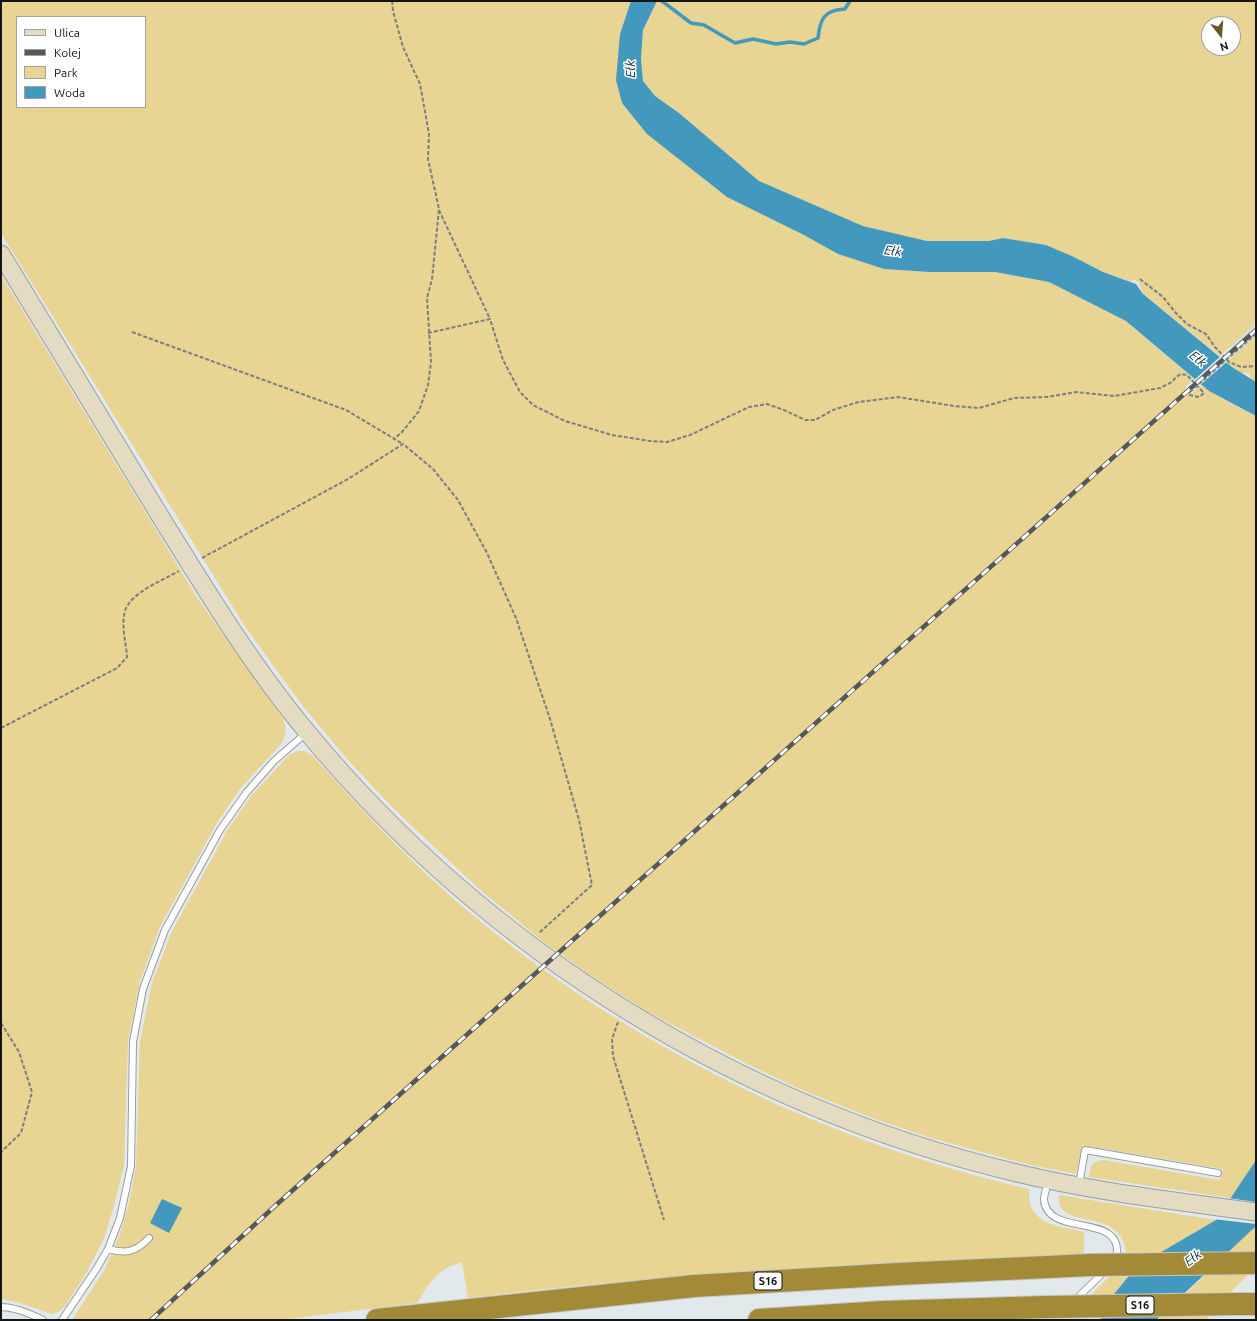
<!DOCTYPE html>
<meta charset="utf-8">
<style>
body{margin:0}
#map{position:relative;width:1257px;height:1321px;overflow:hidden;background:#e2e9ec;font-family:Ubuntu,sans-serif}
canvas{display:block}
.frame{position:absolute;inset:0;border:2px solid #131516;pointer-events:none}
.legend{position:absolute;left:16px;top:16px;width:130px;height:92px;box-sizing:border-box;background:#fff;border:1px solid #a1a1a2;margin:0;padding:5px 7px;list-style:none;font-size:12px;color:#131516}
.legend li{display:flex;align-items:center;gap:8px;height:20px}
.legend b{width:20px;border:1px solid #a1a1a2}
.north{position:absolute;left:1201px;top:16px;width:40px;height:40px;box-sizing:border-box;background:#fff;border:1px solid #a1a1a2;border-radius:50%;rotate:163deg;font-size:11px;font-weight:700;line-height:16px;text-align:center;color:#131516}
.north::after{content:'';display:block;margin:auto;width:14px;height:18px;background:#675725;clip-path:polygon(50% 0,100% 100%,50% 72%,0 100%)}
</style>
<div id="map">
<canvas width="1257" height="1321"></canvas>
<div class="frame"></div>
<ul class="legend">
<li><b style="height:5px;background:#e3dcc3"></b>Ulica</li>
<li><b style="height:5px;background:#545859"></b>Kolej</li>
<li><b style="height:11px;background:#e8d493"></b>Park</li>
<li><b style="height:11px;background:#4299bd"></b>Woda</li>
</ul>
<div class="north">N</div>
</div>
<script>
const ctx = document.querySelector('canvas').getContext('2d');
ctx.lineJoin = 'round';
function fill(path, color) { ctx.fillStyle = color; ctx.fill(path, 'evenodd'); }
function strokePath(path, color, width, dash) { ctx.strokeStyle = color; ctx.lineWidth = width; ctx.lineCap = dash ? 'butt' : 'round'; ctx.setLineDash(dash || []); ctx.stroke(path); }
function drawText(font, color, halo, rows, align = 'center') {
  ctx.font = font + ' Ubuntu,sans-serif'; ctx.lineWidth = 3; ctx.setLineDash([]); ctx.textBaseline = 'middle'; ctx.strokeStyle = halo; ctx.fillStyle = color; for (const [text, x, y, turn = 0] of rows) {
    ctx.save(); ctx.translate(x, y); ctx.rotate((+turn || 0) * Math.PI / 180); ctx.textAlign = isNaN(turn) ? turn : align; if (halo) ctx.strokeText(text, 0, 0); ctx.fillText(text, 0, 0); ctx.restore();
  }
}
const built = new Path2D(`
 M 1256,323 L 1256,336 L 1236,353 L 1230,346 Z`);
const green = new Path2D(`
 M 1,1 L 631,1 L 620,34 L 647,134 L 685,163 L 838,254 L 884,269 L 929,272 L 995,272 L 1049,282 L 1126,321 L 1194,379 L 1185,387 L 1191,394 L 1201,385 L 1217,396 L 1256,416 L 1256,1160 L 1231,1198 L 1089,1177 L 1091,1165 L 1097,1161 L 1104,1160 L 1220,1180 L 1223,1169 L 1082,1145 L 1076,1174 L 1031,1165 L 981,1152 L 928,1137 L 864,1115 L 800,1089 L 747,1064 L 648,1012 L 590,975 L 540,939 L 478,888 L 393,808 L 348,760 L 302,705 L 246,628 L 1,233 ZM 17,17 L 145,17 L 145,107 L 17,107 Z
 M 657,1 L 1256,1 L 1256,323 L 1220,356 L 1143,294 L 1139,283 L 1135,280 L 1130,281 L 1103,272 L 1072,256 L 1046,245 L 1003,238 L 989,241 L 927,241 L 863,226 L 759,181 L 679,113 L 655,96 L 643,81 L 641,59 L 643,30 ZM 1209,24 L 1233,24 L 1233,48 L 1209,48 Z
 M 1,275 L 198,599 L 282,717 C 287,728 287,734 281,744 L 240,789 L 217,823 L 160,927 L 140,981 L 128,1042 L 124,1166 L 115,1202 L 104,1239 L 84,1277 L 65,1306 L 58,1312 L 52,1314 L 20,1303 L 1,1299 Z
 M 1256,336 L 1256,382 L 1251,379 L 1249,373 L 1241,373 L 1226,362 Z
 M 297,751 L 305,751 L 313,756 C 365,814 419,872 480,921 C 639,1051 829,1143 1029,1189 C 1027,1225 1056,1225 1084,1232 L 1084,1254 C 878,1262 672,1273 468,1298 L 462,1262 C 436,1270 431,1281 417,1303 L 281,1320 L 72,1320 L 105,1269 L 120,1234 L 129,1203 L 136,1165 L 140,1042 L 152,983 L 171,933 L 227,831 L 251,796 L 289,755 Z
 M 1059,1195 L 1216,1220 L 1163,1252 L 1126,1252 C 1121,1205 1055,1233 1059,1195 Z
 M 1255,1227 L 1256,1251 L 1229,1251 Z
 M 1205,1275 L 1248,1275 L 1231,1292 L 1186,1293 Z
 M 1109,1277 L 1128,1277 L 1114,1294 L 1092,1294 Z
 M 1161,1316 L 1208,1316 L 1208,1320 L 1156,1320 Z`);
const water = new Path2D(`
 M 631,1 L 657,1 L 643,30 L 641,59 L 643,81 L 655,96 L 679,113 L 759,181 L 863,226 L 927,241 L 989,241 L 1003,238 L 1046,245 L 1072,256 L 1103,272 L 1136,284 L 1143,294 L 1232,367 L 1256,382 L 1256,416 L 1209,391 L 1126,321 L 1049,282 L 995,272 L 929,272 L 884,269 L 838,254 L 804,235 L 727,197 L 647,134 L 622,103 L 616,80 L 620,34 Z
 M 1256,1160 L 1255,1227 L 1156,1320 L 1100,1320 L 1114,1294 L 1128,1277 L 1146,1261 L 1216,1220 Z
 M 162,1199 L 182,1208 L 169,1233 L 150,1223 Z`);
const pier = new Path2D(`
 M 1222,355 L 1228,361 L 1199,386 L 1193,381 Z
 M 1228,1198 L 1256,1202 L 1256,1224 L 1213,1219 Z`);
const stream = new Path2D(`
 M 662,1 L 691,23 L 704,25 L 735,43 L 753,39 L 776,44 L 790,42 L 804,44 L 818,38 C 820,19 824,10 845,9 L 850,1`);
const path = new Path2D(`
 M 392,1 L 393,11 L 403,47 L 420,84 L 429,134 L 428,159 L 439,209 L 432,279 L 427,298 L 431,362 L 428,385 L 419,411 L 402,432 L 394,439
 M 439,210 L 490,319
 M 1140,279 L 1163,297 L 1176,313 L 1187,324 L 1206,334 L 1215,347 L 1229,362 L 1241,367 L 1256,366
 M 132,332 L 346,410 L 403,444
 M 428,333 L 490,319 L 503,360 L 520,392 L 533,405 L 565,421 L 612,435 L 650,441 L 667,442 L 690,435 L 749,407 L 767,404 L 784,410 L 805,420 L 815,420 L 833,410 L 858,402 L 898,397 L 954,406 L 979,408 L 1014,398 L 1047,397 L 1076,392 L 1114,396 L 1160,388 L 1172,382 L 1176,377 L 1181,374 L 1187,375 L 1204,393 L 1199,397 L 1189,395 L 1190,392
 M 1235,352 L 1256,334
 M 202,558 L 348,479 L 403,444 L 433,469 L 458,500 L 487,553 L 516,618 L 550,719 L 579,820 L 592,885 L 539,933
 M 1,728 L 117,668 L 127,657 C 126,643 121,625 125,611 C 130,593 163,580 179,571
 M 618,1022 L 612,1039 L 613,1056 L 664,1220
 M 1,1023 L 19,1052 L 32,1092 L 21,1133 L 1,1152`);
const lane = new Path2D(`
 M 1048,1182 C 1047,1187 1044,1194 1044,1200 C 1048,1240 1128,1209 1116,1261
 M 1079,1185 L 1085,1150 L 1218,1173
 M 108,1249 C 126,1254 136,1252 149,1238
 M 1074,1301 L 1105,1271
 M 1,1307 C 15,1307 31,1314 43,1320
 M 62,1320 L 97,1268 L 108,1249 L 120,1218 L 131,1166 L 133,1042 L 143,989 L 165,930 L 220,830 L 246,793 L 274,761 L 306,733
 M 1054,1320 L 1061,1313`);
const secondary = new Path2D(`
 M 1,254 C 53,340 105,425 157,511 C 204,587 250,663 307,732 C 489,952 740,1107 1017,1173 C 1095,1192 1176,1201 1256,1212`);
const highway = new Path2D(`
 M 1236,1304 L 1256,1304
 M 377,1320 L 694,1286 L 898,1274 L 1090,1265
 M 759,1320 L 883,1312 L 1045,1307`);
const rail = new Path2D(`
 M 151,1320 L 275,1206 L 1256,330`);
const pathBridge = new Path2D(`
 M 1190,392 L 1235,352`);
const highwayBridge = new Path2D(`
 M 1090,1265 L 1256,1263
 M 1045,1307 L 1236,1304`);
const shields = [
 [768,1281,28],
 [1140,1305,28]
];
const shieldNames = [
 ["S16",768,1281],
 ["S16",1140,1305]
];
const waterNames = [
 ["Ełk",631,69,-90],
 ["Ełk",893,251,9],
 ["Ełk",1198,359,40],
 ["Ełk",1193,1258,-36]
];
fill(built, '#d0dee5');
fill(green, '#e8d493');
fill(water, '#4299bd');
fill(pier, '#e2e9ec');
strokePath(stream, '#4299bd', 3.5);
strokePath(lane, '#979da0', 8);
strokePath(secondary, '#979da0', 19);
strokePath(highway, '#c6c7c7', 24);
strokePath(path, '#7a7f81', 2, [4, 2]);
strokePath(lane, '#fff', 6);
strokePath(secondary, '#e3dcc3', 17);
strokePath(highway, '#a28a37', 22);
strokePath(rail, '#545859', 4.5);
strokePath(rail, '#fff', 3, [9]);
strokePath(highwayBridge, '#c6c7c7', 24, []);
strokePath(pathBridge, '#7a7f81', 2, [4, 2]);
strokePath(highwayBridge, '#a28a37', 22);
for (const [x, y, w] of shields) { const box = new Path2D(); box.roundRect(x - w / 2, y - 9, w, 18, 3); ctx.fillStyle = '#fff'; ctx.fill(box); strokePath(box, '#131516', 1); }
drawText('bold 11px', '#131516', null, shieldNames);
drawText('italic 13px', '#0b3343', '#fff', waterNames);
</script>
